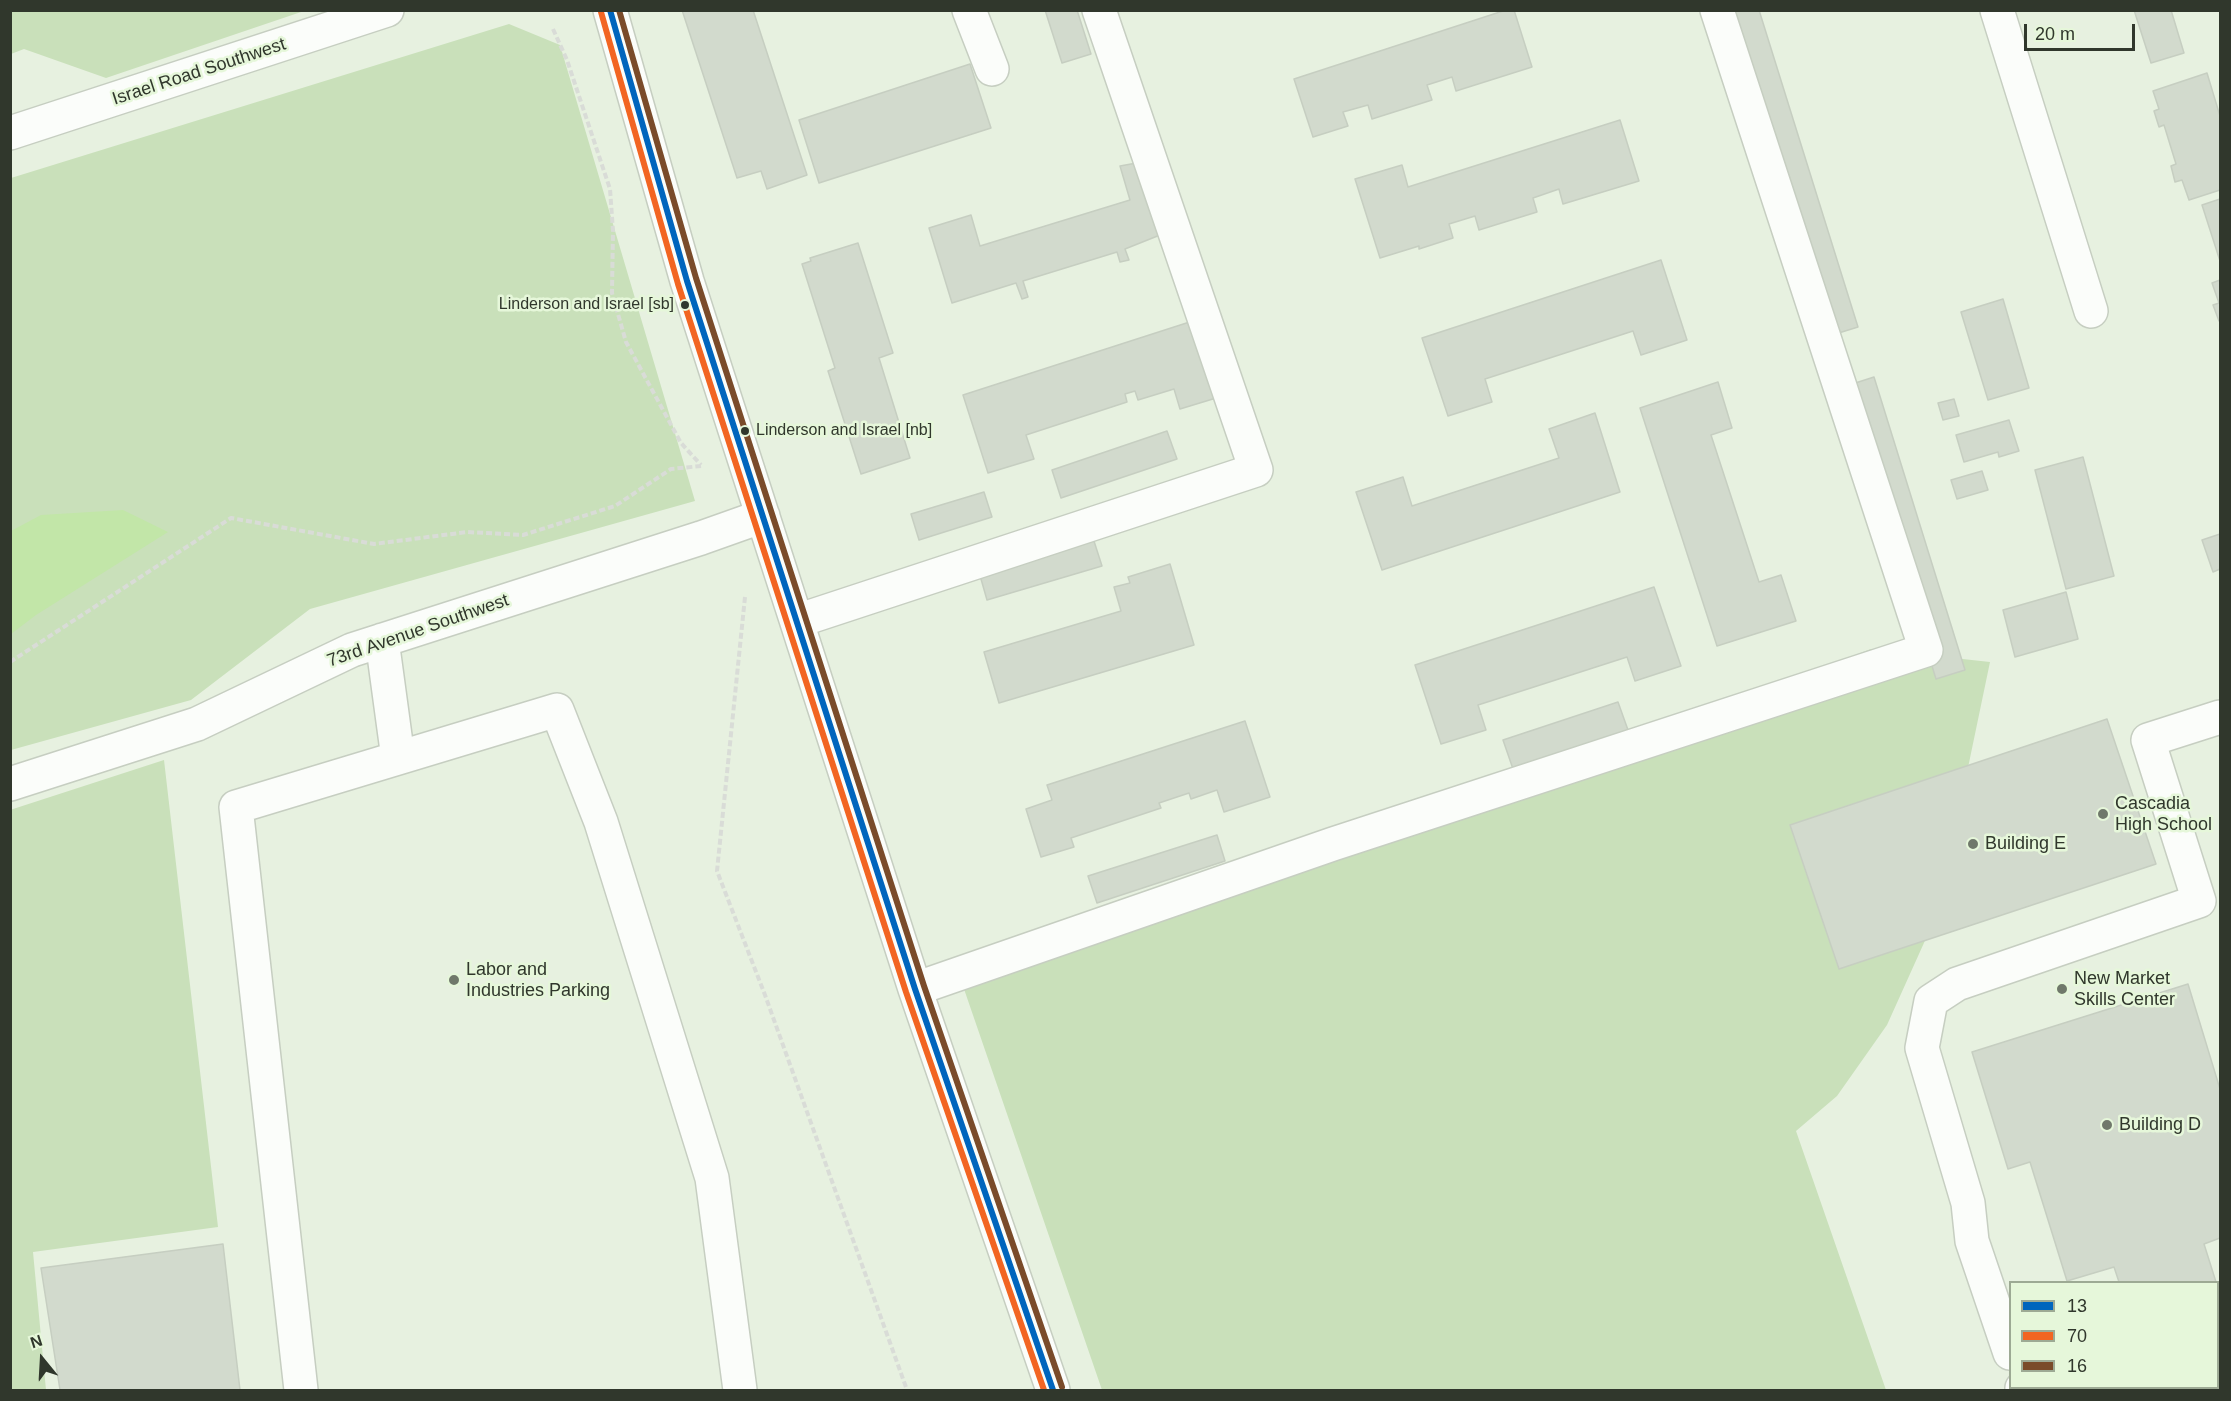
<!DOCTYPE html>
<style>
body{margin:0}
#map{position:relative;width:2231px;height:1401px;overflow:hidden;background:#e7f1e0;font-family:Arial,sans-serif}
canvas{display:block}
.frame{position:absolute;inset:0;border:12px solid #30372c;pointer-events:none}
.legend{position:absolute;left:2009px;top:1281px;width:210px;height:108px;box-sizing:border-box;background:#e6f7da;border:2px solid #9daa94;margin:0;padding:8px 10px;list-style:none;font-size:18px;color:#30372c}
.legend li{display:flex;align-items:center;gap:12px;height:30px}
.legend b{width:30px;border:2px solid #9daa94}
.north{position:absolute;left:12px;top:1329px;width:60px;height:60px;-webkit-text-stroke:4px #e6f7da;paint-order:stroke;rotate:342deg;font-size:16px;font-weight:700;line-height:24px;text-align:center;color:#30372c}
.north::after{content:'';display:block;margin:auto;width:21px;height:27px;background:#30372c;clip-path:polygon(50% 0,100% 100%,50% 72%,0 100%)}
.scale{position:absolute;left:2024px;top:24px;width:111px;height:27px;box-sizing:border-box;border:3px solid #30372c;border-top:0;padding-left:8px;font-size:18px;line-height:21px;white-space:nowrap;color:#30372c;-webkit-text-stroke:4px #e6f7da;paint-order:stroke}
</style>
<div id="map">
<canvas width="2231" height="1401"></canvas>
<div class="frame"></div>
<ul class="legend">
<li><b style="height:8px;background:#0065bd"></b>13</li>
<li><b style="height:8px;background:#f26522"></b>70</li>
<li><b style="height:8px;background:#7a4b2a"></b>16</li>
</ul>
<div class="north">N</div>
<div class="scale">20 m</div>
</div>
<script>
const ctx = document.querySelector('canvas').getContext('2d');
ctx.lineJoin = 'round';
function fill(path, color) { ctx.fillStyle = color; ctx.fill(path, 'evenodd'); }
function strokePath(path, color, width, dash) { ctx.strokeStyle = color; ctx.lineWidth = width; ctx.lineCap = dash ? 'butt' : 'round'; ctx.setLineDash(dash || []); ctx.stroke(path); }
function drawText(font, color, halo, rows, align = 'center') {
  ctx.font = font + ' Arial,sans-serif'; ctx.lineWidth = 5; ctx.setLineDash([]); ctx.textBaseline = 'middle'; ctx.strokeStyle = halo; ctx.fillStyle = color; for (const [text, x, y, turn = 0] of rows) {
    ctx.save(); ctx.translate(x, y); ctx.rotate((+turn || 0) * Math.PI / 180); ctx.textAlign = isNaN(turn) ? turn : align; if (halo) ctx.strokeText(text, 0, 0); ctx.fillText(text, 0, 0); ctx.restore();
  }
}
const green = new Path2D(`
 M 10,11 L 11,10 L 304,11 L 106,78 L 24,49 L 11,54 Z
 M 509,24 L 560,45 L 695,501 L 310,609 L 191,700 L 11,750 L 11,178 Z
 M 1871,649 L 1990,662 L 1960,806 L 1946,894 L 1887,1025 L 1837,1096 L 1796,1131 L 1886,1390 L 1102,1390 L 964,989 Z
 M 164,760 L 218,1227 L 33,1252 L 46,1390 L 11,1390 L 10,810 Z`);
const water = new Path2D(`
 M 123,510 L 168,532 L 36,615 L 11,634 L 11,531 L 41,515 Z`);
const building = new Path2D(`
 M 682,10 L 753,10 L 807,175 L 767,189 L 761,171 L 737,178 Z
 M 1045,10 L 1077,10 L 1091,54 L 1062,63 Z
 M 1506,10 L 1514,10 L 1532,67 L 1456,91 L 1452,77 L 1427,85 L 1432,100 L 1372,119 L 1368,105 L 1343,112 L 1348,126 L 1313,137 L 1294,79 Z
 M 1727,10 L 1759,10 L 1858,327 L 1829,336 Z
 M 2134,10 L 2171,10 L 2184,53 L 2151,63 Z
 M 970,64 L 991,128 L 819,183 L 799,120 Z
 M 2207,73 L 2220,116 L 2220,190 L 2189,200 L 2182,180 L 2175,182 L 2171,166 L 2176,164 L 2164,125 L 2159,127 L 2154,111 L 2159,109 L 2153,91 Z
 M 1620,120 L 1639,181 L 1563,204 L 1559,189 L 1533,198 L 1537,212 L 1479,230 L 1475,216 L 1449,224 L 1453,238 L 1419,249 L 1419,246 L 1380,258 L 1355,179 L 1402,165 L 1408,187 Z
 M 1142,162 L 1165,233 L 1125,249 L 1129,260 L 1120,262 L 1117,252 L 1023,281 L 1028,297 L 1022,299 L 1016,283 L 952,303 L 929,228 L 971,215 L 980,246 L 1130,200 L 1120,166 Z
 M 2220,199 L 2220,261 L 2202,205 Z
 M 858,243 L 893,353 L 879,358 L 910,458 L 861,474 L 828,371 L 835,368 L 802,264 L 811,261 L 810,258 Z
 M 1661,260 L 1687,340 L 1641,355 L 1633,331 L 1485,379 L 1492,402 L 1448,416 L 1422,338 Z
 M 2220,280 L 2220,321 L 2219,321 L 2213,305 L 2219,303 L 2212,283 Z
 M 2003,299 L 2029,388 L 1988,400 L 1961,312 Z
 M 1202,318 L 1226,395 L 1180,409 L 1174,389 L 1138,400 L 1135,391 L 1125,394 L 1127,402 L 1026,435 L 1034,459 L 988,473 L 963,395 Z
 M 1874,377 L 1965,670 L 1936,679 L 1846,386 Z
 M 1718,382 L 1732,428 L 1711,435 L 1759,582 L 1781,575 L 1796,621 L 1717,646 L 1640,408 Z
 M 1954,399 L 1959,416 L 1943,420 L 1938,403 Z
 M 1595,413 L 1620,492 L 1382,570 L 1356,492 L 1403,477 L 1412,506 L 1559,458 L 1549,429 Z
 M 2009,420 L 2019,451 L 1999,457 L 1998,452 L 1964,462 L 1956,435 Z
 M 1167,431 L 1177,459 L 1061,498 L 1052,470 Z
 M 2083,457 L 2114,576 L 2066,589 L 2035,470 Z
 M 1982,471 L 1988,490 L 1957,499 L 1951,480 Z
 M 984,492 L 992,517 L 919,540 L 911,514 Z
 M 2220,534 L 2220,569 L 2213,572 L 2202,540 Z
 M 1093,538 L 1102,566 L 987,600 L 979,572 Z
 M 1170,564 L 1194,645 L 999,703 L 984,652 L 1121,611 L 1114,587 L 1130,583 L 1128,577 Z
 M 1654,587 L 1681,666 L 1635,681 L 1627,657 L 1478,705 L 1486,730 L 1441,744 L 1415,665 Z
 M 2066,592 L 2078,639 L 2015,657 L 2003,610 Z
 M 1618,702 L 1628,730 L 1513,769 L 1503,740 Z
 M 2107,719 L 2156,864 L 1839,969 L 1790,825 Z
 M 1245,721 L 1270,797 L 1224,812 L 1217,790 L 1191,799 L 1189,793 L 1159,803 L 1161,808 L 1071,838 L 1074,847 L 1041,857 L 1026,809 L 1052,800 L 1047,785 Z
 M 1217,835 L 1225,861 L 1097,903 L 1088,876 Z
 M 2188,984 L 2220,1089 L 2220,1238 L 2204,1244 L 2216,1282 L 2119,1282 L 2114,1267 L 2067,1281 L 2030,1162 L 2008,1169 L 1972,1052 Z
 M 223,1244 L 240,1390 L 60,1390 L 41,1268 Z`);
const path = new Path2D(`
 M 553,29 L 567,60 L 610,189 L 613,231 L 612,293 L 626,342 L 681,443 L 701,465
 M 745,597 L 717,871 L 765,995 L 907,1390
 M 10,662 L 231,518 L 374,544 L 467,532 L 523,535 L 615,506 L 671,469 L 701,466`);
const minor = new Path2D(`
 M 610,10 L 687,281 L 915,989 L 1053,1390
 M 969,10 L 992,69
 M 1997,10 L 2091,311
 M 10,133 L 387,10
 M 797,621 L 1256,470 L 1099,10
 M 382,640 L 398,758
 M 10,784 L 197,724 L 352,650 L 701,538 L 763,516
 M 915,989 L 1333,844 L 1926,650 L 1717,10
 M 2010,1353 L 1972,1241 L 1968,1203 L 1922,1048 L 1931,1001 L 1957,984 L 2199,901 L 2148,740 L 2220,717
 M 2022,1388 L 2023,1390
 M 301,1390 L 236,807 L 557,710 L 601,822 L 712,1178 L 740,1390`);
const bus1 = new Path2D(`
 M 610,10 L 687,281 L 915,989 L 1053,1390`);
const bus2 = new Path2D(`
 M 601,12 L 678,284 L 906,992 L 1044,1390`);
const bus3 = new Path2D(`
 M 619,10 L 696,278 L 924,986 L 1062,1387`);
const markers = [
 [685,305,5,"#30372c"],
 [745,431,5,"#30372c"],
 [2103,814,6,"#70786b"],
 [1973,844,6,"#70786b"],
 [454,980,6,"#70786b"],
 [2062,989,6,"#70786b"],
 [2107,1125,6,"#70786b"]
];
const busNames = [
 ["Linderson and Israel [sb]",674,305],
 ["Linderson and Israel [nb]",756,431,"left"]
];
const streetNames = [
 ["Israel Road Southwest",199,72,-18],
 ["73rd Avenue Southwest",418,631,-19]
];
const poiNames = [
 ["Cascadia",2115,804],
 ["High School",2115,825],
 ["Building E",1985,844],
 ["Labor and",466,970],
 ["Industries Parking",466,991],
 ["New Market",2074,979],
 ["Skills Center",2074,1000],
 ["Building D",2119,1125]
];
fill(green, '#c9e0ba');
fill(water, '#c2e6a8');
fill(building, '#d2dacd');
strokePath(building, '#c6cec1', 1.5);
strokePath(minor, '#c6cec1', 36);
strokePath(path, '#d9dcd7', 4, [6, 3]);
strokePath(minor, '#fbfdfa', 33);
strokePath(bus1, '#0065bd', 6);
strokePath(bus2, '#f26522', 6);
strokePath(bus3, '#7a4b2a', 6);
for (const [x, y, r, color] of markers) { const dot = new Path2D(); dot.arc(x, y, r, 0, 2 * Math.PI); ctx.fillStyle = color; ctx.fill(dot); strokePath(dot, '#e6f7da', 2); }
drawText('16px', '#30372c', '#e6f7da', busNames, 'right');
drawText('18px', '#30372c', '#e6f7da', streetNames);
drawText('18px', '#30372c', '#e6f7da', poiNames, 'left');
</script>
